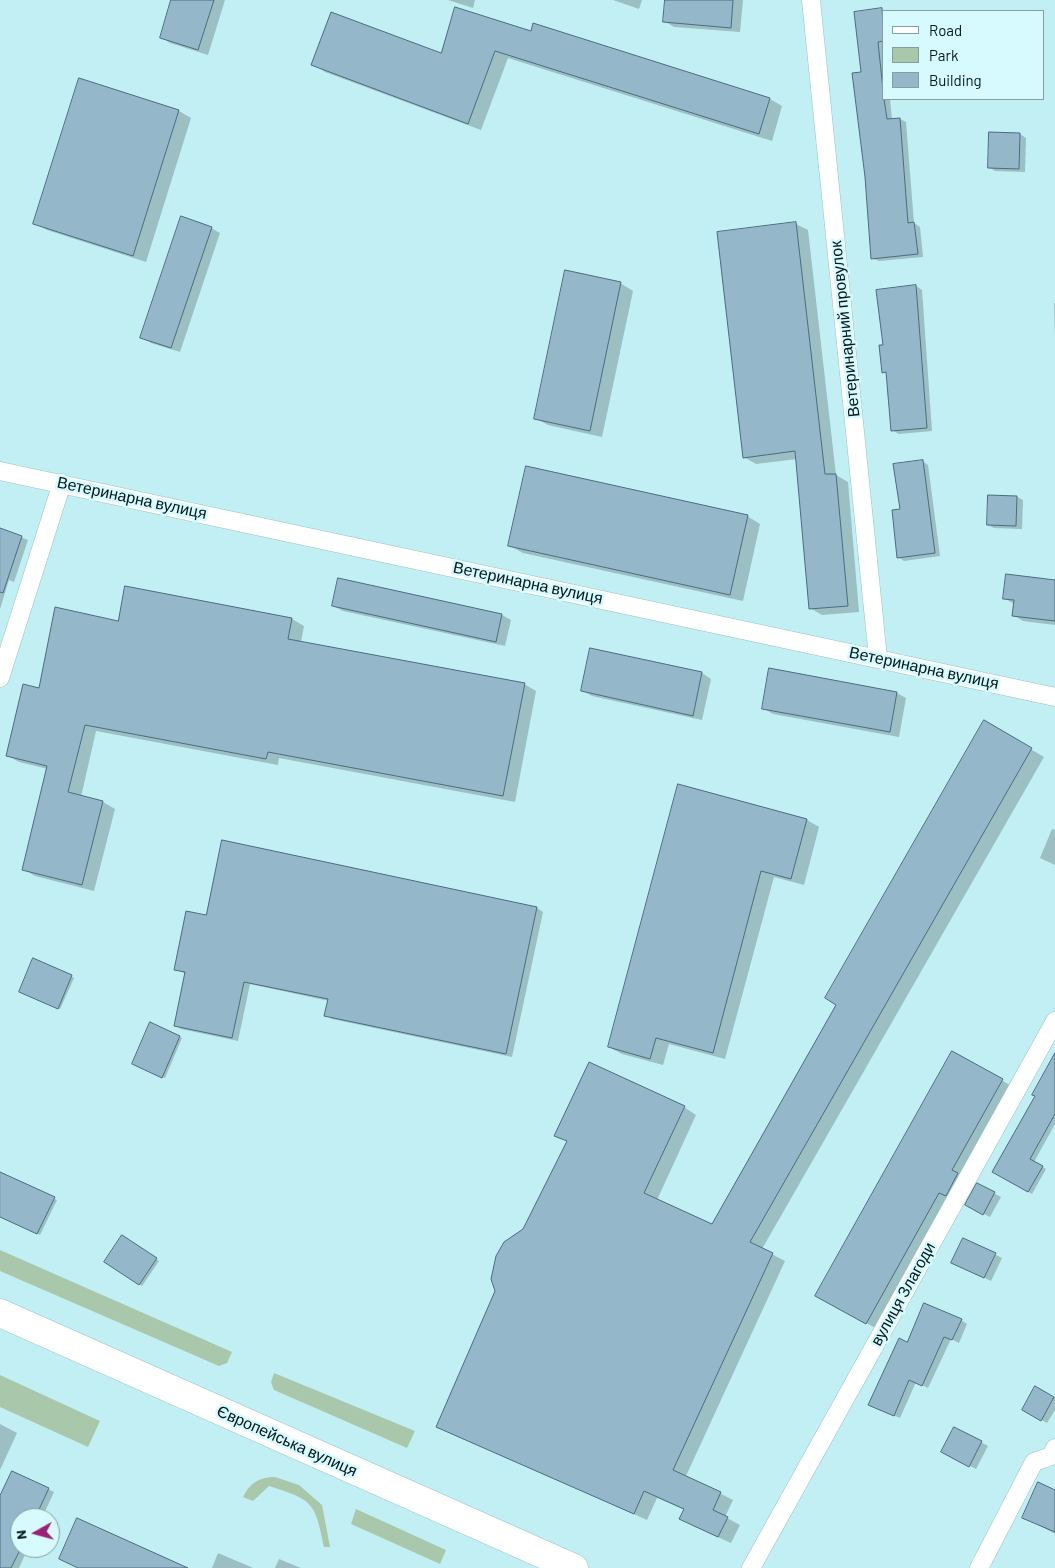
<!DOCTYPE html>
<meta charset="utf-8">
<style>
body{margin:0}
#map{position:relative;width:1055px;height:1568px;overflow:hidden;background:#c2eff3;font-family:Barlow,sans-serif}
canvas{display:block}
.legend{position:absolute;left:882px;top:10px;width:162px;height:90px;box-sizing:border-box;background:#d6fafe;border:1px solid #839fa2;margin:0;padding:6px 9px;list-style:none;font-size:15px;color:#061719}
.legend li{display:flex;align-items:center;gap:10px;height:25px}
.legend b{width:25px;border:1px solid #839fa2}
.north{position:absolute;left:10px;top:1508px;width:50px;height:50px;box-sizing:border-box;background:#d6fafe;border:1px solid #839fa2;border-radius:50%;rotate:263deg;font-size:14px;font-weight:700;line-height:20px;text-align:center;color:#061719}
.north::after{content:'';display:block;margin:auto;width:18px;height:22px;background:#9c2076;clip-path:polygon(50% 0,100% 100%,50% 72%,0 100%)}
</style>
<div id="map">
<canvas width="1055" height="1568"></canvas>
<ul class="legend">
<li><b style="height:6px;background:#fff"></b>Road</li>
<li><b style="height:14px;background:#a9c8ab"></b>Park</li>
<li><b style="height:14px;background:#94b7ca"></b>Building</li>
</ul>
<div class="north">N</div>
</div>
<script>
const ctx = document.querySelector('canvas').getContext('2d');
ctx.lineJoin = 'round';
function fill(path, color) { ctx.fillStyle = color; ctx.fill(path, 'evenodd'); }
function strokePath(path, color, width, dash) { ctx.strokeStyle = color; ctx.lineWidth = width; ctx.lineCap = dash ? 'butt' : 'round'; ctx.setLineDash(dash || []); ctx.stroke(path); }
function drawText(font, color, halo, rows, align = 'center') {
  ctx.font = font + ' Barlow,sans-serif'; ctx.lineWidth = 5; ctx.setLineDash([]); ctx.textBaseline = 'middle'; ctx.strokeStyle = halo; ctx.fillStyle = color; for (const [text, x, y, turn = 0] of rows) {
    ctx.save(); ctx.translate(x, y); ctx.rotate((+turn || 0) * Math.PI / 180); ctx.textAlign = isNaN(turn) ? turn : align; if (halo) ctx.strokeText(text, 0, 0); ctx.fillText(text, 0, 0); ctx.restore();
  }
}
const green = new Path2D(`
 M 0,1250 L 232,1352 L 227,1363 L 219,1366 L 0,1271 Z
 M 274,1373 L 415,1431 L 407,1448 L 274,1390 L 271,1382 Z
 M 0,1375 L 100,1421 L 88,1447 L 0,1407 Z
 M 275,1477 L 299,1485 L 322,1505 L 330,1547 L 324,1547 C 315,1502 313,1500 269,1486 L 253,1501 L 243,1497 C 250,1483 259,1477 275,1477 Z
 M 356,1509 L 446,1550 L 440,1564 L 351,1524 Z`);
const shadow = new Path2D(`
 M 173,0 L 225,0 L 208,55 L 170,43 L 161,37 Z
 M 448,0 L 475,0 L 473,8 Z
 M 613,0 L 642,0 L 639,9 Z
 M 666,0 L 743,0 L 740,32 L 674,27 L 664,21 Z
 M 882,10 L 885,11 L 884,99 L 890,99 L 892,120 L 900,119 L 906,122 L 914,223 L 920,227 L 923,257 L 879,261 L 872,258 L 863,73 Z
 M 534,25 L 770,99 L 782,106 L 772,141 L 508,58 L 481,130 L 325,72 L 313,64 L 442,55 L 532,33 Z
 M 179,111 L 191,118 L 146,262 L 47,230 L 35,223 Z
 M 1020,134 L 1026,138 L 1025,172 L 995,171 L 989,167 Z
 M 796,224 L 808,230 L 836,475 L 848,482 L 859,612 L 822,615 L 810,608 L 797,459 L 756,464 L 744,457 Z
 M 211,228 L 220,233 L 180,352 L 151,343 L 142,337 Z
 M 620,283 L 633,291 L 602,437 L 548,425 L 535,418 Z
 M 916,286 L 922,290 L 932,431 L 899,434 L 892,430 L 888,374 L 884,372 L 884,346 L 877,291 Z
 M 1054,303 L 1055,303 L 1055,339 Z
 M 922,461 L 928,465 L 940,556 L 904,561 L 898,557 L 902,510 Z
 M 1017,497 L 1023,500 L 1022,529 L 994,528 L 988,525 Z
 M 747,516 L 760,524 L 743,601 L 523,553 L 510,546 Z
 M 0,529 L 28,540 L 14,582 L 9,580 L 0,609 Z
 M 1055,582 L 1055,625 L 1023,621 L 1013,615 L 1014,604 L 1004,598 Z
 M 333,606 L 502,615 L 511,620 L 505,646 L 343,611 Z
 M 292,619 L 304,626 L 301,642 L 524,684 L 536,691 L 515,802 L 279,758 L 278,765 L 96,731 L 81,797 L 103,802 L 115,809 L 94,891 L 35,876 L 23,869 L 48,769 L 19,762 L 7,755 L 40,689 L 119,622 Z
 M 591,649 L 702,673 L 711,679 L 702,720 L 592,696 L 583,691 Z
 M 897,693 L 906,698 L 899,737 L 773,714 L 763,708 Z
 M 984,722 L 1044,757 L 762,1249 L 785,1261 L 686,1476 L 733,1500 L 725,1517 L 740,1525 L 731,1543 L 693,1526 L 685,1510 L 657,1498 L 647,1520 L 438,1426 L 524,1230 L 568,1142 L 556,1135 L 684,1107 L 696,1115 L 657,1200 L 713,1226 L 838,1005 Z
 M 679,786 L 807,820 L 819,827 L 804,885 L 774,877 L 725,1059 L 669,1044 L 663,1065 L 622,1054 L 609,1047 Z
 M 1052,829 L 1055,830 L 1055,865 L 1040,858 Z
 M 223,842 L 537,908 L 543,912 L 512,1057 L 332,1019 L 326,1015 L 329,1001 L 250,984 L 238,1041 L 181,1029 L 175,1025 L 186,974 L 176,969 L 207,917 Z
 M 71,976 L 74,978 L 60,1009 L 23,993 Z
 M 151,1024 L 182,1038 L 165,1078 L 136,1065 Z
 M 952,1052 L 1015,1088 L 879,1330 L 816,1295 Z
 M 1055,1055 L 1055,1124 L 1034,1162 L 1046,1169 L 1032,1194 L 994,1172 L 1036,1096 Z
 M 0,1174 L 57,1200 L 40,1235 L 15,1223 L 0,1212 Z
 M 978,1185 L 1001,1197 L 990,1217 L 966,1205 Z
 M 123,1236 L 159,1261 L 142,1286 L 106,1262 Z
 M 964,1239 L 1002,1258 L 991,1281 L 959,1266 Z
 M 961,1320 L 967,1324 L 959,1343 L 951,1339 L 928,1388 L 916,1382 L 900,1418 L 876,1408 L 908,1344 Z
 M 1036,1388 L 1055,1398 L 1055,1410 L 1047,1423 L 1023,1409 Z
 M 0,1424 L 17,1433 L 0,1470 Z
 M 954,1428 L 988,1446 L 976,1469 L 949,1455 Z
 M 48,1489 L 54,1492 L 42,1518 L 20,1518 L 20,1548 L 28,1548 L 19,1568 L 0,1568 L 0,1499 Z
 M 1055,1491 L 1055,1534 L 1024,1517 Z
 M 218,1553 L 251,1567 L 253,1568 L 212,1568 Z
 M 279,1559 L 301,1568 L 275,1568 Z`);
const building = new Path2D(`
 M 171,0 L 214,0 L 198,50 L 160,38 Z
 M 665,0 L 733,0 L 731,28 L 663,22 Z
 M 455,7 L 531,31 L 533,23 L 770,98 L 759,134 L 495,51 L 468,124 L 311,65 L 331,12 L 441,53 Z
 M 882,8 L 884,41 L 878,42 L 884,99 L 887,119 L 900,118 L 908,223 L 914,222 L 918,254 L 871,259 L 865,177 L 852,73 L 861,72 L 854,12 Z
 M 79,78 L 179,110 L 133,256 L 33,224 Z
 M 989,132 L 1020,133 L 1019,169 L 988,168 Z
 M 181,216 L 212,227 L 171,348 L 140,338 Z
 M 796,222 L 825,474 L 836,474 L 848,606 L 809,609 L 795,451 L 743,458 L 717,232 Z
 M 565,270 L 621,282 L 590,431 L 534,419 Z
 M 916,285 L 927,428 L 891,431 L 886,372 L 882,373 L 879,345 L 883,345 L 876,290 Z
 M 923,460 L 935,553 L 897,558 L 892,510 L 900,509 L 893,464 Z
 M 526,466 L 748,515 L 730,595 L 508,546 Z
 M 988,495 L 1017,496 L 1016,526 L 987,525 Z
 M 0,528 L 22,536 L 3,593 L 0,592 Z
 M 1006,574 L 1055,580 L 1055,621 L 1012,616 L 1014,600 L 1003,599 Z
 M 338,578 L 502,614 L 496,642 L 332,606 Z
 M 125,586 L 292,618 L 288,639 L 525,683 L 503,796 L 268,752 L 266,759 L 85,725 L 68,792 L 103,801 L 82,885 L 22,870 L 47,766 L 6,756 L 23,684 L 39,688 L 55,607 L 118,621 Z
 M 590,648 L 702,672 L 693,716 L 581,691 Z
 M 769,668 L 897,692 L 890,732 L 762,709 Z
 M 984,720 L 1032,748 L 750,1242 L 773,1253 L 673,1470 L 721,1492 L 713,1510 L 728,1517 L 718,1537 L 679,1519 L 684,1509 L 644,1491 L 634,1514 L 436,1427 L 495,1291 L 491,1279 L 496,1256 L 504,1242 L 523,1229 L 567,1141 L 554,1136 L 589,1062 L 685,1106 L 644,1193 L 712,1224 L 836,1005 L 825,998 Z
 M 678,784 L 807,819 L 791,879 L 761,871 L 713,1053 L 656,1038 L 650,1059 L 608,1047 Z
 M 222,840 L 537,907 L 506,1054 L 324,1016 L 328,999 L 244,982 L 232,1038 L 174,1026 L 185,972 L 174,970 L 186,911 L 206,915 Z
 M 33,958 L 72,975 L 58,1009 L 19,992 Z
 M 150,1022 L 180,1036 L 162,1078 L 132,1064 Z
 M 952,1051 L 1003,1079 L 952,1170 L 958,1173 L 946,1196 L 939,1193 L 866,1324 L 815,1296 Z
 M 1055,1053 L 1055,1114 L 1030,1159 L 1043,1166 L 1028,1192 L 992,1172 L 1035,1096 L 1032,1095 Z
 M 0,1172 L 55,1197 L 37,1234 L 0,1217 Z
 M 977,1183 L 995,1192 L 983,1215 L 965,1205 Z
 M 122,1235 L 157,1258 L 139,1285 L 104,1262 Z
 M 963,1238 L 996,1253 L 984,1278 L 951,1263 Z
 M 924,1303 L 962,1319 L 952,1340 L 944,1337 L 922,1386 L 909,1380 L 894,1416 L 868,1405 L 899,1338 L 907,1342 Z
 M 1035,1386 L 1054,1397 L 1041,1421 L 1022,1410 Z
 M 954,1427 L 982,1441 L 969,1467 L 941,1452 Z
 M 12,1471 L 49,1488 L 35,1518 L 20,1518 L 21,1548 L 11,1568 L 0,1568 L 0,1496 Z
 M 1038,1482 L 1055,1490 L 1055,1532 L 1022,1518 Z
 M 77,1518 L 188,1568 L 78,1568 L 59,1559 Z`);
const street = new Path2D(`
 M 811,0 L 878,658
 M 0,471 L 1055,697
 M 0,678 L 62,483
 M 751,1568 L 1055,1021
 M 979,1568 L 1034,1462 L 1051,1456 L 1055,1448`);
const highway = new Path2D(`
 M 0,1313 L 574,1568`);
const streetNames = [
 ["Ветеринарний провулок",845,329,-96],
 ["Ветеринарна вулиця",132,498,12],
 ["Ветеринарна вулиця",528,583,12],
 ["Ветеринарна вулиця",924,668,12],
 ["вулиця Злагоди",903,1294,-61],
 ["Європейська вулиця",287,1441,24]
];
fill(green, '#a9c8ab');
fill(shadow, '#0003');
fill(building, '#94b7ca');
strokePath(building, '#4b6c7d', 1);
strokePath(street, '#96c2c6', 19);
strokePath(highway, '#96c2c6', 29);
strokePath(street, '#fff', 18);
strokePath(highway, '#fff', 28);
drawText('16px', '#061719', '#d6fafe', streetNames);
</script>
